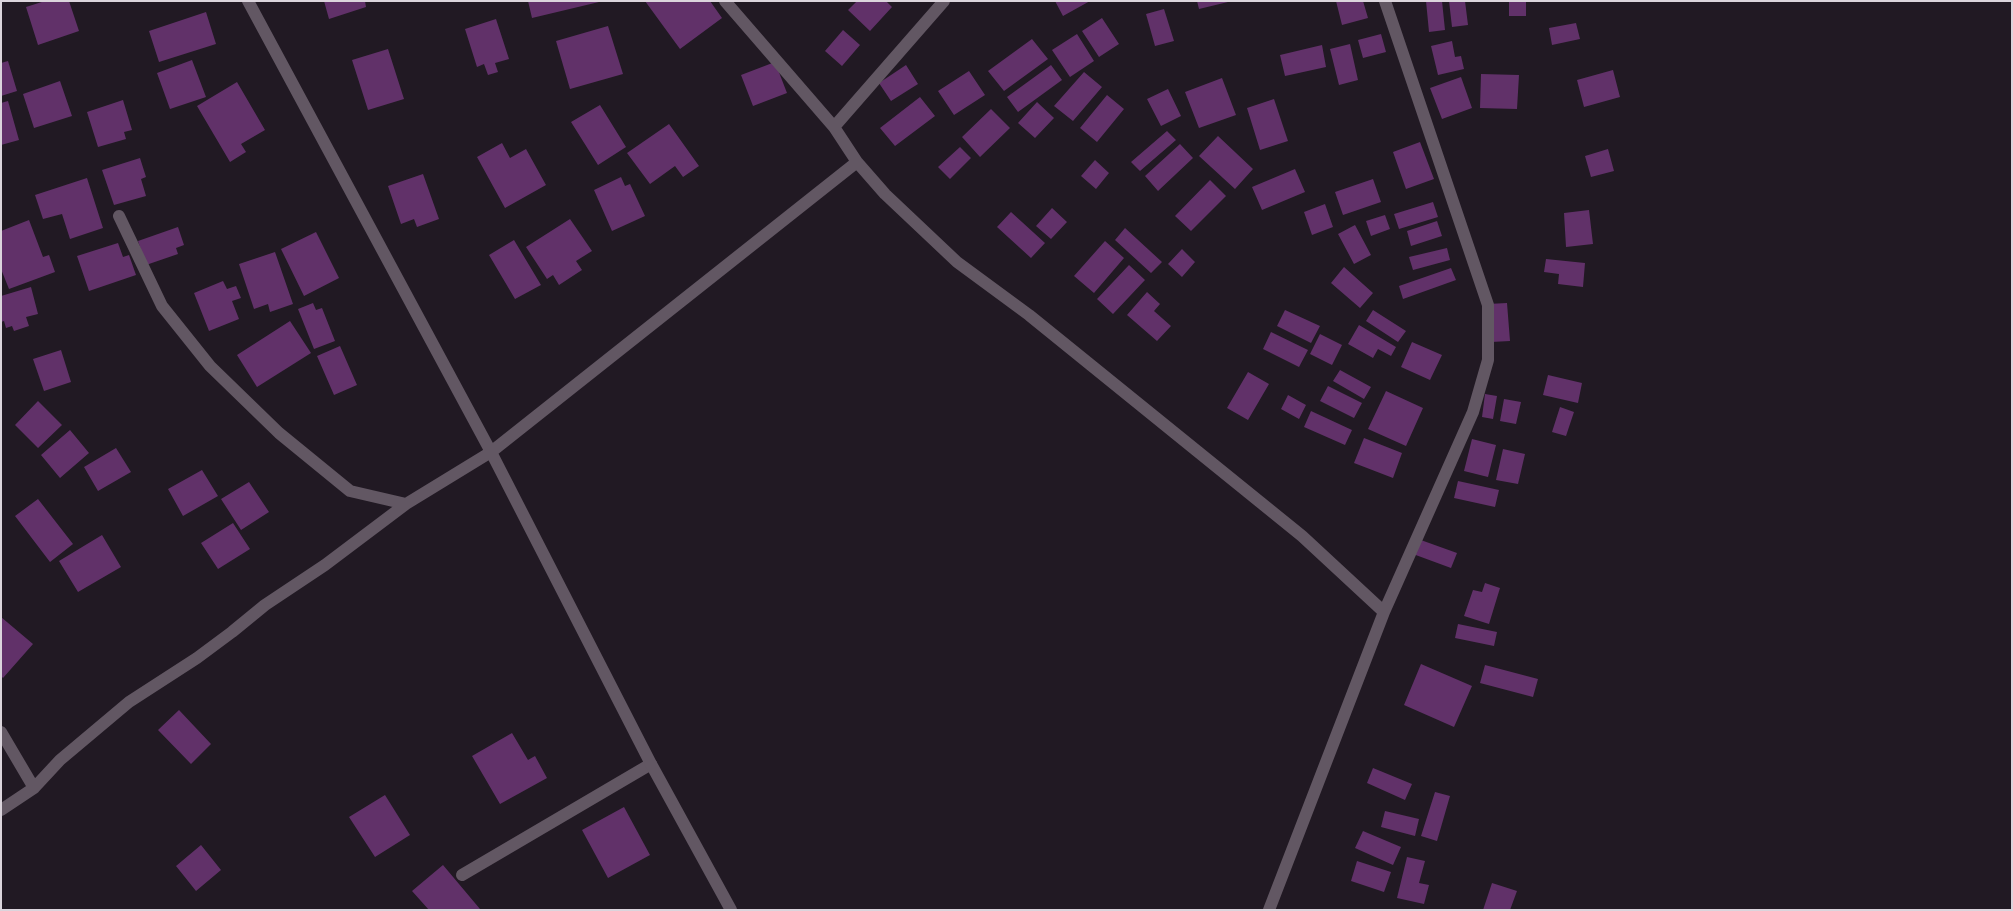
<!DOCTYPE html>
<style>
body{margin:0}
#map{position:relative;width:2013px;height:911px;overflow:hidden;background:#211923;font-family:"Roboto Condensed",sans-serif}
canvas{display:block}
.frame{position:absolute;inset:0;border:2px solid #dbd4dc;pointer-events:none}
</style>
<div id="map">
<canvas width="2013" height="911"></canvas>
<div class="frame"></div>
</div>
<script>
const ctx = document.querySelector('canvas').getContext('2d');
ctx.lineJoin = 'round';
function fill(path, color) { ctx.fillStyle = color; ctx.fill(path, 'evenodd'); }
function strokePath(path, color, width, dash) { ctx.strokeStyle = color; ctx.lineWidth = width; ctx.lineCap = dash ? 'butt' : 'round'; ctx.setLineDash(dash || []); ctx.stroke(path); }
const building = new Path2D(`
 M 45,1 L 69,1 L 79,31 L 38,45 L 26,7 Z
 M 324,1 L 365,1 L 366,7 L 329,19 Z
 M 528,1 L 599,1 L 599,2 L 532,18 Z
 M 645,1 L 710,1 L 722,18 L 680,49 Z
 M 857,1 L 886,1 L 892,7 L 870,31 L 848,10 Z
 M 1055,1 L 1090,1 L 1063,16 Z
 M 1197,1 L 1228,1 L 1228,2 L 1199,9 Z
 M 1336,1 L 1363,1 L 1368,18 L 1342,25 Z
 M 1426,1 L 1442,1 L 1445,30 L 1429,32 Z
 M 1449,1 L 1465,1 L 1468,25 L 1452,27 Z
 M 1509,1 L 1526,1 L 1526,16 L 1509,16 Z
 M 1164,9 L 1174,41 L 1155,46 L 1146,14 Z
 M 206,12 L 216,44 L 159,62 L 149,31 Z
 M 1102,18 L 1119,44 L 1099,57 L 1082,31 Z
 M 496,19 L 509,59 L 495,63 L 498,72 L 488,75 L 484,64 L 477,67 L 465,29 Z
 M 1576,23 L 1580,39 L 1552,45 L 1549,28 Z
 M 608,26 L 623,74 L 570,89 L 556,41 Z
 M 843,30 L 860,45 L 842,66 L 825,51 Z
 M 1077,34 L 1094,61 L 1070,77 L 1052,50 Z
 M 1381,34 L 1386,52 L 1363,58 L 1358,40 Z
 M 1032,39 L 1048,59 L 1004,91 L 988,71 Z
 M 1452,41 L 1455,57 L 1461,56 L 1464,69 L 1438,75 L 1431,46 Z
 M 1350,44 L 1358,80 L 1339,85 L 1330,49 Z
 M 1322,45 L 1326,67 L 1285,76 L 1280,55 Z
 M 388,49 L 404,99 L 368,110 L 352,60 Z
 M 192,60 L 206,97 L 170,109 L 157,73 Z
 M 8,61 L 17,91 L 1,96 L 1,63 Z
 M 775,62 L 787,93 L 753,106 L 741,75 Z
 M 906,65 L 918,84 L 891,101 L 879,83 Z
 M 1051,65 L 1062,80 L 1018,112 L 1007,97 Z
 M 1613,70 L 1620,97 L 1584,107 L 1577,80 Z
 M 969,71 L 985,95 L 954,115 L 938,91 Z
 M 1084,72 L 1102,87 L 1073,121 L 1054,106 Z
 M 1481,74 L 1519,75 L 1517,109 L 1480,108 Z
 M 1461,77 L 1472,108 L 1442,119 L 1430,88 Z
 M 1222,78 L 1236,115 L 1199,128 L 1185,92 Z
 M 60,81 L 72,116 L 34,128 L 23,94 Z
 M 237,82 L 265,130 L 241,144 L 246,152 L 230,162 L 197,106 Z
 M 1168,89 L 1181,116 L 1161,126 L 1147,99 Z
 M 1107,95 L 1124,109 L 1097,142 L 1080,128 Z
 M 920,97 L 935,116 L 895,146 L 880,128 Z
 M 1274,99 L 1288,141 L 1260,150 L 1247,108 Z
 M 123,100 L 132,130 L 124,132 L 126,139 L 98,147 L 87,112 Z
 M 8,101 L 19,140 L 1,145 L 1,103 Z
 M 1037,102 L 1054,118 L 1035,138 L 1018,123 Z
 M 600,105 L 626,147 L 598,165 L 571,122 Z
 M 991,109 L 1010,128 L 980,157 L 962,137 Z
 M 669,124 L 699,166 L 683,177 L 675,166 L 650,184 L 627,153 Z
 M 1167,131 L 1176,140 L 1140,171 L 1131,162 Z
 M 1218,136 L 1253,169 L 1235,189 L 1199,156 Z
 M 1420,142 L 1434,179 L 1406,189 L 1393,152 Z
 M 502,143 L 510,158 L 526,149 L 546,185 L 505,208 L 477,157 Z
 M 1180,144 L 1193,158 L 1158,191 L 1145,176 Z
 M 960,147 L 971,158 L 950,179 L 938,167 Z
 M 1608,149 L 1614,171 L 1591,177 L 1585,156 Z
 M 140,158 L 146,177 L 141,179 L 146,196 L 114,205 L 102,170 Z
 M 1095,160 L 1109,173 L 1096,189 L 1081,176 Z
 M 1295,169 L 1305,192 L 1262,210 L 1252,187 Z
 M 423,174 L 439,219 L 417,227 L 414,219 L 401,224 L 388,186 Z
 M 621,177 L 625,186 L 630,184 L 645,216 L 612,231 L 594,190 Z
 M 87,178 L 103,228 L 70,239 L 62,214 L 43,219 L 35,195 Z
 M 1373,179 L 1381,202 L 1343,215 L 1335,192 Z
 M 1210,180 L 1226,196 L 1191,231 L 1175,216 Z
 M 1433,202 L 1438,217 L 1399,229 L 1394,214 Z
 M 1325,204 L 1333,227 L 1312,235 L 1304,212 Z
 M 1052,208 L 1067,222 L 1051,239 L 1036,226 Z
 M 1589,210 L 1593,244 L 1566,247 L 1564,213 Z
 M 1011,212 L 1045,243 L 1031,258 L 997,227 Z
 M 1385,215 L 1390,229 L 1371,236 L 1366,221 Z
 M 570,219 L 592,251 L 576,261 L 582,270 L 559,285 L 553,275 L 547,279 L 526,247 Z
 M 29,220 L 43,257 L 49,255 L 55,272 L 9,289 L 1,269 L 1,231 Z
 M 1437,221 L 1442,236 L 1411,246 L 1407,231 Z
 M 1355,225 L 1371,255 L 1354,264 L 1338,234 Z
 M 178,227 L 184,245 L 176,248 L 178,254 L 146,265 L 138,241 Z
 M 1125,228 L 1162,262 L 1151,273 L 1115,240 Z
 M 316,232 L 339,278 L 304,296 L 281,249 Z
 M 514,240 L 541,285 L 515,299 L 489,255 Z
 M 1105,241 L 1124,258 L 1094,293 L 1074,276 Z
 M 118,243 L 123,257 L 129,255 L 136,275 L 89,291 L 77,256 Z
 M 1447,248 L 1450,260 L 1413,270 L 1409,257 Z
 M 1182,249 L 1195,262 L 1182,277 L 1168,264 Z
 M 275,252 L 293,304 L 270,312 L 268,304 L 254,309 L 239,264 Z
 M 1546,259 L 1585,263 L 1583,287 L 1558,284 L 1559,274 L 1544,272 Z
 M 1129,265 L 1145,280 L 1113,314 L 1097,299 Z
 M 1344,267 L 1373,293 L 1360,308 L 1331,283 Z
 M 1451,268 L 1456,280 L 1403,299 L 1399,286 Z
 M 223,281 L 227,289 L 236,286 L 241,298 L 232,301 L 239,319 L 209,331 L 194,293 Z
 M 31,287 L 38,314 L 26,317 L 29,326 L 14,331 L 12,326 L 6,328 L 4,321 L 1,322 L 1,296 Z
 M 1147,292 L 1160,304 L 1154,311 L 1171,326 L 1157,341 L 1127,315 Z
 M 313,303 L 316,310 L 322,308 L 335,341 L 314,349 L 298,309 Z
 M 1507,303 L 1510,341 L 1491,342 L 1488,304 Z
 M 1285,310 L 1320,326 L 1311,343 L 1277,326 Z
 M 1373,310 L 1406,331 L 1398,342 L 1366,321 Z
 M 290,321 L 311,353 L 257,387 L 237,355 Z
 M 1359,325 L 1396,347 L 1391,356 L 1378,349 L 1373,358 L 1348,344 Z
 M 1271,332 L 1308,350 L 1299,367 L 1263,349 Z
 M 1320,334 L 1342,345 L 1332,365 L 1310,354 Z
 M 1412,342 L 1442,355 L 1430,380 L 1401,367 Z
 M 340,346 L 357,385 L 334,395 L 317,356 Z
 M 61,350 L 71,382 L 44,391 L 33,359 Z
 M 1340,370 L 1371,387 L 1364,399 L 1333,381 Z
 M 1248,372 L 1269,384 L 1248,420 L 1227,408 Z
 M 1548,375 L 1582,383 L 1578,403 L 1543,395 Z
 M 1328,386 L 1362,403 L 1354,418 L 1320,401 Z
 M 1386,391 L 1423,408 L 1406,446 L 1368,429 Z
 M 1485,394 L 1497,396 L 1493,419 L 1482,417 Z
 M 1288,395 L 1306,405 L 1299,419 L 1281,409 Z
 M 1504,399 L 1521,402 L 1516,424 L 1500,421 Z
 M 38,401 L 62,425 L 38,448 L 15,425 Z
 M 1560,407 L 1574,412 L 1566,436 L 1552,432 Z
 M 1311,411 L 1352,430 L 1345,445 L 1304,427 Z
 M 70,430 L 89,453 L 60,478 L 41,455 Z
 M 1364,438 L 1402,453 L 1393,478 L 1354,463 Z
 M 1472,439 L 1496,445 L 1488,477 L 1464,471 Z
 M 116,448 L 131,472 L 98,491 L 84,467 Z
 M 1503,449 L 1525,454 L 1518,484 L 1496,480 Z
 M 202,470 L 218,496 L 183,516 L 168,489 Z
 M 1458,481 L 1499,490 L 1495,507 L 1454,498 Z
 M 249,482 L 269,512 L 241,530 L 221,499 Z
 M 38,499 L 73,544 L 50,562 L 15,516 Z
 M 233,523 L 250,549 L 218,569 L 201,543 Z
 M 102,535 L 121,567 L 78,592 L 59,561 Z
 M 1418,539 L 1457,553 L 1451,568 L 1413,554 Z
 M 1485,583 L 1500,588 L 1489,624 L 1464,616 L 1473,590 L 1482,592 Z
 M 1,617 L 33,644 L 3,678 L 1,676 Z
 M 1458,624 L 1497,632 L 1494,646 L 1455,638 Z
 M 1421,664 L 1472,686 L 1454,727 L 1404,705 Z
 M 1485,665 L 1538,679 L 1533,697 L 1480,683 Z
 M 179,710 L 211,744 L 191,764 L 158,730 Z
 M 512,733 L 528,760 L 535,756 L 547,778 L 500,804 L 472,756 Z
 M 1373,768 L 1412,784 L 1405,800 L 1367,783 Z
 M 1435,792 L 1450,796 L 1437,841 L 1421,836 Z
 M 385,795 L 410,835 L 375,857 L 349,817 Z
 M 624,807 L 650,855 L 608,878 L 582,830 Z
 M 1385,811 L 1419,819 L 1415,836 L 1381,827 Z
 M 1363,831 L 1401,847 L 1393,865 L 1355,848 Z
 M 201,845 L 221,870 L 196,891 L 176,866 Z
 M 1407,857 L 1425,861 L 1419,883 L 1429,885 L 1424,904 L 1397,898 Z
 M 1357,861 L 1391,872 L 1384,892 L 1351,881 Z
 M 443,865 L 480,909 L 479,910 L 429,910 L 412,891 Z
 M 1492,883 L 1517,891 L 1510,910 L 1483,910 Z`);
const service = new Path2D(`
 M 462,875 L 651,764`);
const minor = new Path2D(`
 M 248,1 L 491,452 L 651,764 L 731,910
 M 725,1 L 834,127 L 857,162 L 885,194 L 957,262 L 1029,315 L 1302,536 L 1384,612
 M 834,127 L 944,1
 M 119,216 L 162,306 L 210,366 L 279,433 L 350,491 L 406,504
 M 1,732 L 34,788
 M 1,810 L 34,788 L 60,760 L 129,702 L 197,658 L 232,632 L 265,605 L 325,565 L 406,504 L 491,452 L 857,162
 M 1269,910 L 1384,612 L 1473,412 L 1488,360 L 1488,305 L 1385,1`);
fill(building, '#613169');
strokePath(service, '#625763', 12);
strokePath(minor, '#625763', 12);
</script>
